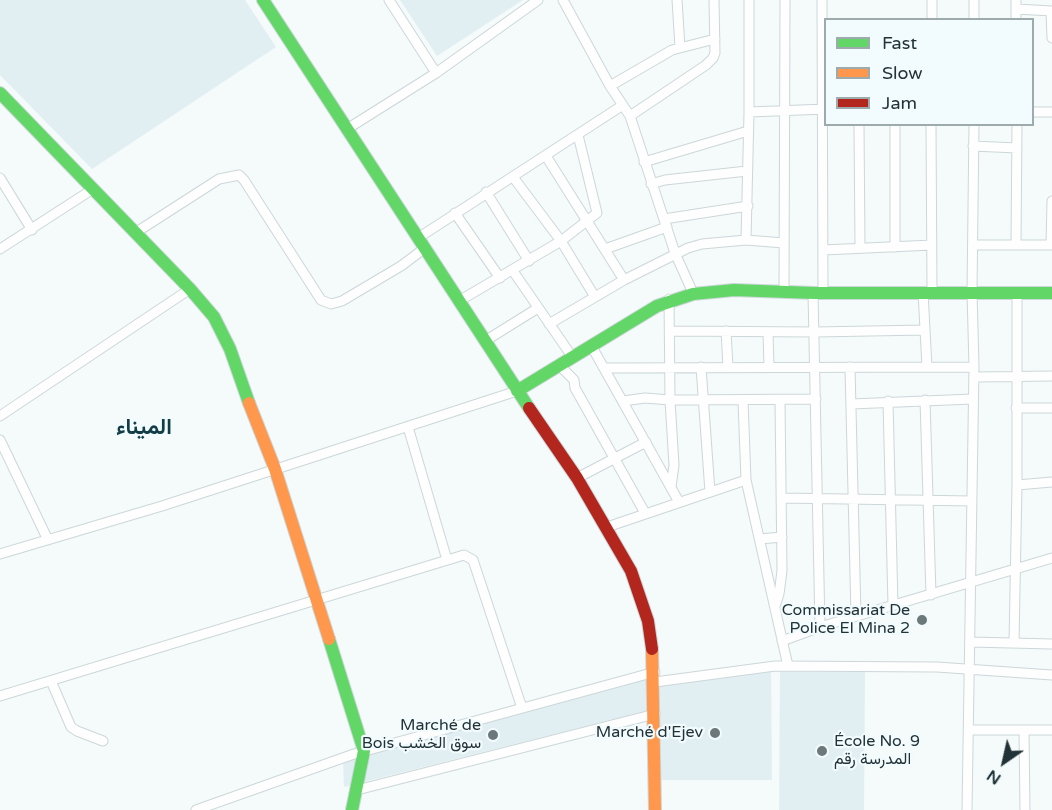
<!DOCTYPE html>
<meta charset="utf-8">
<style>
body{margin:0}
#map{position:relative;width:1052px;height:810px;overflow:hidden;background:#f5fafa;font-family:"Varela Round",sans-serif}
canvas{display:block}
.legend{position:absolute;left:824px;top:18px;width:210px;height:108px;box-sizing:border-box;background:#f2fbfd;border:2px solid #9eabae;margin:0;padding:8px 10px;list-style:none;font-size:18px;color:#213337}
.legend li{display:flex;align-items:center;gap:12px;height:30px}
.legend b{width:30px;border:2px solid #9eabae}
.north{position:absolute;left:974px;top:732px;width:60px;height:60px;-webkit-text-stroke:4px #f2fbfd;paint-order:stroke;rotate:214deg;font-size:16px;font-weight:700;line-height:24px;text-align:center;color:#213337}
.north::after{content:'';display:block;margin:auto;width:21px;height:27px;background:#213337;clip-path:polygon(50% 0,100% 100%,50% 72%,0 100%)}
</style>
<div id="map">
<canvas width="1052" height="810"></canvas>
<ul class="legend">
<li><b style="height:8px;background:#63d668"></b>Fast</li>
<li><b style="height:8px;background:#ff974d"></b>Slow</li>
<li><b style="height:8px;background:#b3261e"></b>Jam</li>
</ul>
<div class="north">N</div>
</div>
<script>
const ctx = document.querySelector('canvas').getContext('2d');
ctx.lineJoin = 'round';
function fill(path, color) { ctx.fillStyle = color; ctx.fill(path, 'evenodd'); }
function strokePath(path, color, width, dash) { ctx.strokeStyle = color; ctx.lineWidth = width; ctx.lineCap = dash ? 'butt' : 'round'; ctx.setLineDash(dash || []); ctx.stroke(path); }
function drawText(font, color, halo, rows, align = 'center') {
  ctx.font = font + ' "Varela Round",Vazirmatn,sans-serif'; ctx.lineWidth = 4.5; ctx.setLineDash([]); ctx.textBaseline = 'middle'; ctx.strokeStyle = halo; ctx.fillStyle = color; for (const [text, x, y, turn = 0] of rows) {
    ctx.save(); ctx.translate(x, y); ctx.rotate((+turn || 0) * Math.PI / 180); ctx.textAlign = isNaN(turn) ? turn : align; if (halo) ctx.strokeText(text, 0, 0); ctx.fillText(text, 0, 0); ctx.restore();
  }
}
const built = new Path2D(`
 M 0,0 L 245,0 L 276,47 L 92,169 L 0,75 Z
 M 400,0 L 523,0 L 437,56 Z
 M 771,671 L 772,780 L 658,780 L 660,685 Z
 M 780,672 L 865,672 L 864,810 L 779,810 Z
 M 650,676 L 650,710 L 344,787 L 343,760 Z`);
const street = new Path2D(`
 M 389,0 L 436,73
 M 563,0 L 610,86 L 630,116 L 675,253 L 693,293
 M 677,0 L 680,47
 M 822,0 L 823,293
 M 1016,0 L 1016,20
 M 1016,9 L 1052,11
 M 1051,11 L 1052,38
 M 932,20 L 932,0
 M 974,20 L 974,0
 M 610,86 L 672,50 L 715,39
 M 749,112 L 826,109
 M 1032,112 L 1052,112
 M 630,116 L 706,65 L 713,58 L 715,53 L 714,0
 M 859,124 L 860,248
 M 931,124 L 932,292
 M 347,129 L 436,73 L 538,0
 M 973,146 L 1017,148
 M 546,156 L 624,280
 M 644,162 L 748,131
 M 513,177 L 561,241 L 595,297
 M 0,178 L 32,230
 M 651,184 L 665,180 L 747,171
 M 486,192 L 529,261
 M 455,213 L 500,278
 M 664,219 L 748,206
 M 135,233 L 219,179 L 239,175 L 244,180 L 321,300 L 331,304 L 342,301 L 401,266 L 425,248
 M 418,238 L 623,105
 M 746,240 L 749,112 L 749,0
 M 973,245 L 1052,245
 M 1016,245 L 1017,124
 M 1051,245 L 1052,201
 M 895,247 L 895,124
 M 0,249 L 93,189
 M 605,249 L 667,227
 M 823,250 L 932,245
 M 513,271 L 573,358
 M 784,291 L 785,0
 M 923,292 L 927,367
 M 813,293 L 820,627
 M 669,299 L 670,400 L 674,465 L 671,487
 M 459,301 L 561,241 L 597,213 L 578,135
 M 549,324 L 624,280 L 688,248 L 702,244 L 746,240 L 784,243
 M 670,331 L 815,332 L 925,330
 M 726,331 L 728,367
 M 768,332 L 769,367
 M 485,341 L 538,308
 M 592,347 L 679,502
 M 560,366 L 574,380 L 575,388 L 645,513
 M 701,367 L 710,492
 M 850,367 L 856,616
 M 604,368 L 974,367
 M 974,377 L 1052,376
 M 925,400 L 931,595
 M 623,401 L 645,398 L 670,400 L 816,399
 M 743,401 L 746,480 L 788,666
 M 888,401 L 893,606
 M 851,404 L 973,399
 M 1016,408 L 1052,408
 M 0,416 L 190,289
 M 408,427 L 447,560
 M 0,440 L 48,540
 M 577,478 L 646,442
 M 1017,485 L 1052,482
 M 783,498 L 972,501
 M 607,527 L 746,480
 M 760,539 L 782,537
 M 0,554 L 162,506 L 517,391
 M 775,606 L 779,594 L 782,571 L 780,400
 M 782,641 L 820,627 L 1052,558
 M 970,642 L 1052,644
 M 1014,643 L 1017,485 L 1017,293
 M 51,681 L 71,727 L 77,731 L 103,741
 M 655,682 L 775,666 L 937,667 L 1052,675
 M 0,696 L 464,555 L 473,560 L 522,708
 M 969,730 L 1052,730
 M 1024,731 L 1025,810
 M 357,790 L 655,714
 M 196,810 L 354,754 L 655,672
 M 967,810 L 974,367 L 972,292 L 974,124`);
const fast = new Path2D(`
 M 263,0 L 529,408
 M 0,93 L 190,289 L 214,317 L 230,349 L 249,403
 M 517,391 L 657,306 L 693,294 L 734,290 L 814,293 L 1052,293
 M 329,639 L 364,751 L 352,810`);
const slow = new Path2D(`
 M 249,403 L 275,469 L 329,639
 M 652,649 L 655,810`);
const jam = new Path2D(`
 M 529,408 L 577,478 L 631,571 L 648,621 L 652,649`);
const markers = [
 [922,620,6,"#6b797b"],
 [715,733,6,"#6b797b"],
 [493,735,6,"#6b797b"],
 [822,751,6,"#6b797b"]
];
const poiNames = [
 ["Commissariat De",910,611],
 ["Police El Mina 2",910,629],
 ["Marché de",481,726],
 ["Bois سوق الخشب",481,744],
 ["Marché d'Ejev",703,733],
 ["École No. 9",834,742,"left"],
 ["المدرسة رقم",834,760,"left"]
];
const districtNames = [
 ["الميناء",144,428]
];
fill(built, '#e1eff3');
strokePath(street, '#ccd7d9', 11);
strokePath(fast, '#ccd7d9', 14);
strokePath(slow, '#ccd7d9', 14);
strokePath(jam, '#ccd7d9', 14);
strokePath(street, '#fefefe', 9);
strokePath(fast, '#63d668', 12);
strokePath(slow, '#ff974d', 12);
strokePath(jam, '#b3261e', 12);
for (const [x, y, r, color] of markers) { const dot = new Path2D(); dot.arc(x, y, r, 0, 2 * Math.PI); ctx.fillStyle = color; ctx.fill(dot); strokePath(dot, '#f2fbfd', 2); }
drawText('16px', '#213337', '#f2fbfd', poiNames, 'right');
drawText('bold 22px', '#133d46', '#f2fbfd', districtNames);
</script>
